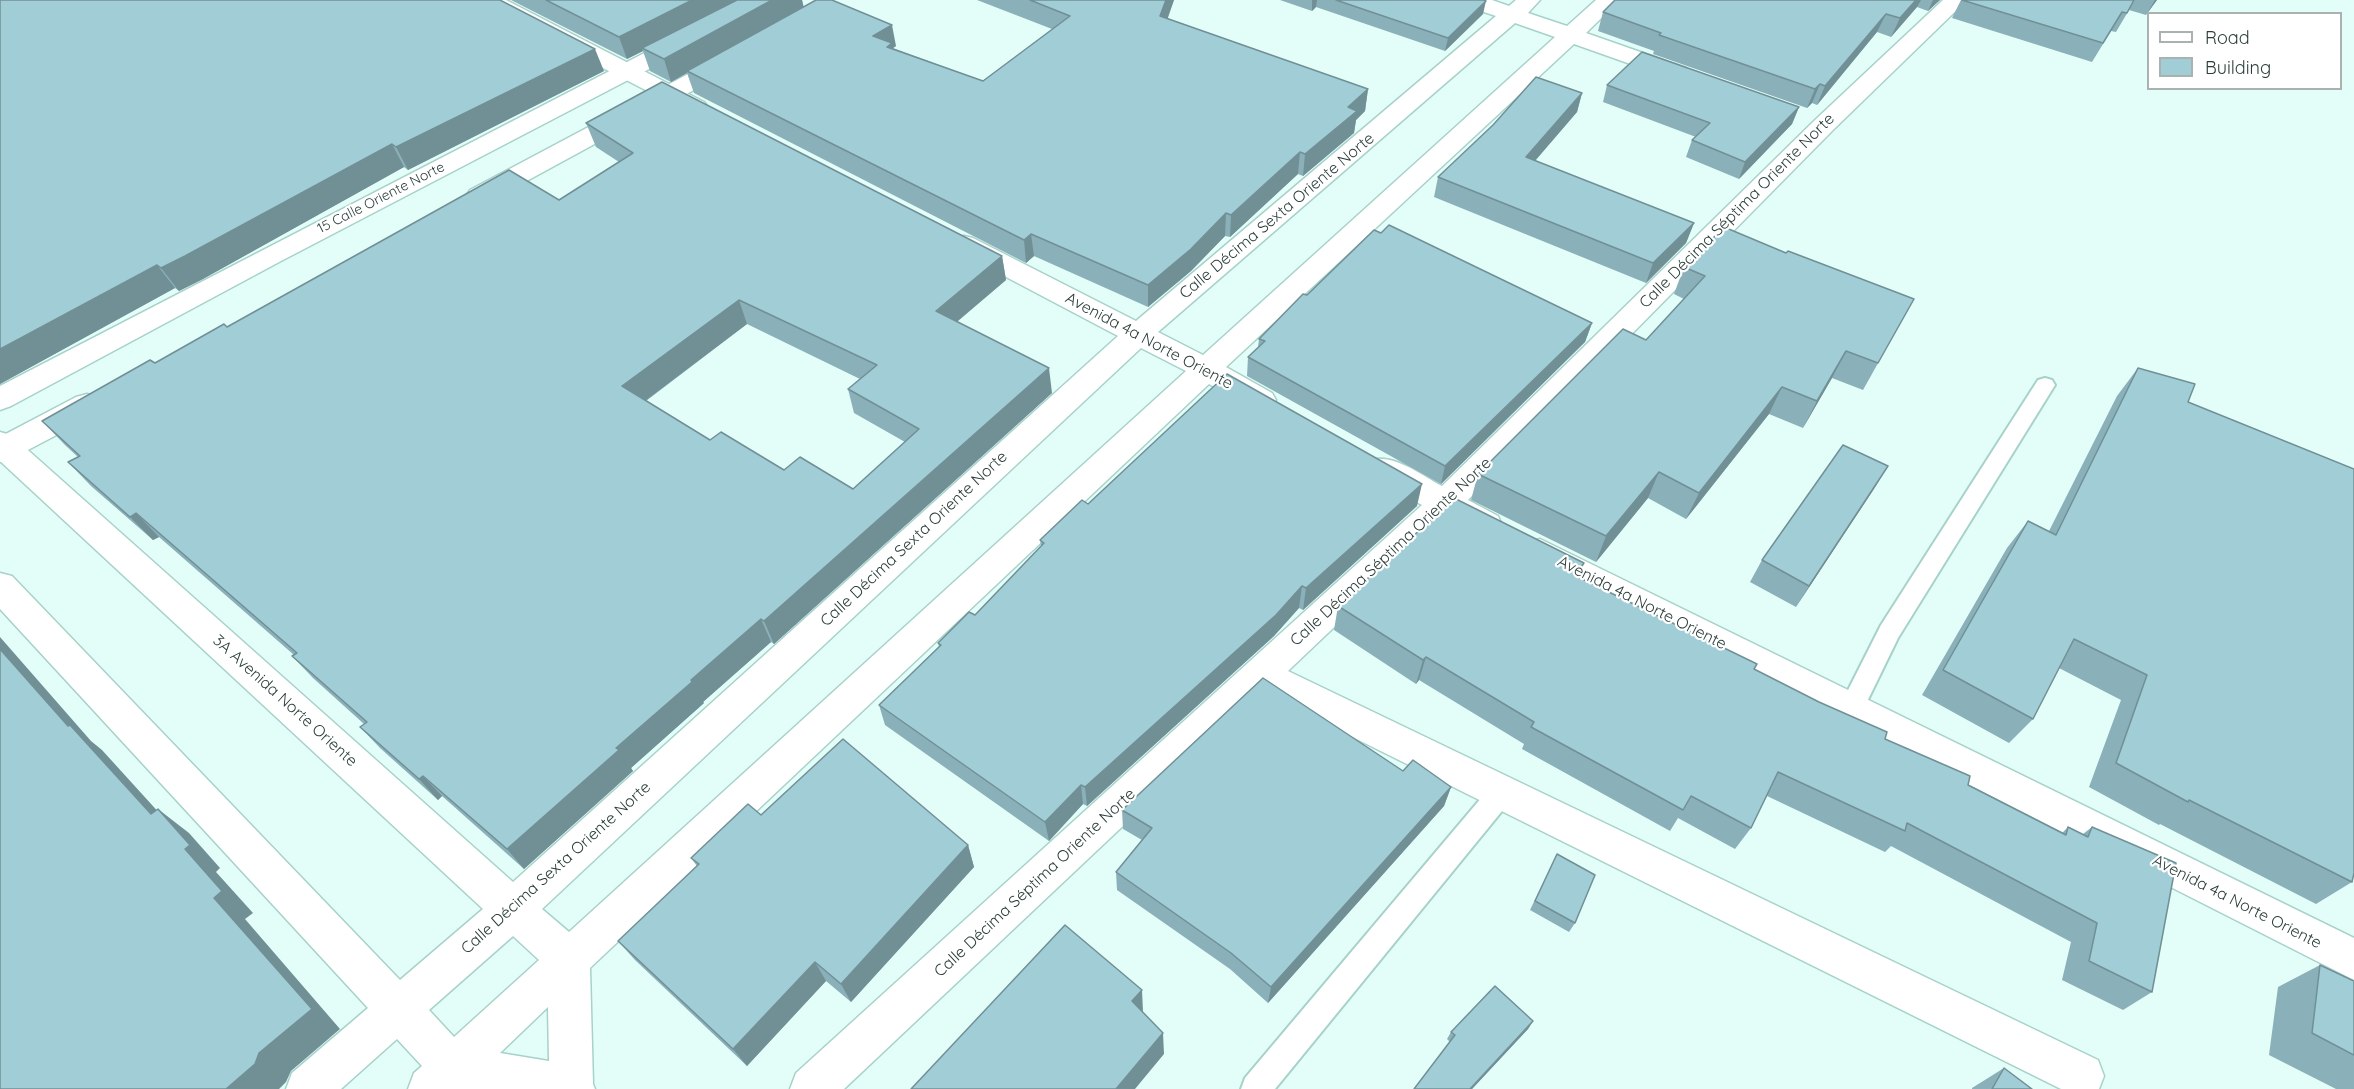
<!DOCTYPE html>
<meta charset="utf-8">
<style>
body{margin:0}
#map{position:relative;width:2354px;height:1089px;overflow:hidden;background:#e3fef8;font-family:Quicksand,sans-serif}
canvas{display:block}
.legend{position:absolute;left:2147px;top:12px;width:195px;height:78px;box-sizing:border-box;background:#fff;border:2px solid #aab2b0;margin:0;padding:8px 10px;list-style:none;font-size:18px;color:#2b3e3a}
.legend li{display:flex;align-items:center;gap:12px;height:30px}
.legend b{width:30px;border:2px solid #aab2b0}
</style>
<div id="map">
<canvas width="2354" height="1089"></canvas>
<ul class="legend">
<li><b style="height:8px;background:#fff"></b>Road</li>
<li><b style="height:16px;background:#a1cdd7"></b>Building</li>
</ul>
</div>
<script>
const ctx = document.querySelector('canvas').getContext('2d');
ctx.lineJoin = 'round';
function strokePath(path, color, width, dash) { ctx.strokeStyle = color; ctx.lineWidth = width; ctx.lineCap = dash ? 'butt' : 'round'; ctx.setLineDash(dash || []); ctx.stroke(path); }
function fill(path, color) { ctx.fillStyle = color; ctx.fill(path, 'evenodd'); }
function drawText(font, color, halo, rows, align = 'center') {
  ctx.font = font + ' Quicksand,sans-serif'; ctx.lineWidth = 4.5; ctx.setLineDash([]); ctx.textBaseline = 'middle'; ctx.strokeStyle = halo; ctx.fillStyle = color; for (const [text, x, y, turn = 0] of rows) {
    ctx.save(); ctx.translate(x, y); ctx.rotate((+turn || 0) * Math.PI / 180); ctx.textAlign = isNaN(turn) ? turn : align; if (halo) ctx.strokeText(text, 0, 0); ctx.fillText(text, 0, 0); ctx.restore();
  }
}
const lane = new Path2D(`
 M 2045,378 L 2052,380 L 2055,385 L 1898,638 L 1860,716 L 1851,719 L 1842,716 L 1839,708 L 1881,625 L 2038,380 Z
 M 1502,780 L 1511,784 L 1515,792 L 1511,800 L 1275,1089 L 1241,1089 L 1245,1078 L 1493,784 Z`);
const street = new Path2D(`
 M 478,0 L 506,0 L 704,102 L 708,107 L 704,112 L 696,114 L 688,112 L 481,5 Z
 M 1460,0 L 1492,0 L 1509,6 L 1516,0 L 1540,0 L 1528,13 L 1567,26 L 1596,0 L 1620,0 L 1586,33 L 1686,68 L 1690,73 L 1686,78 L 1678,80 L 1670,78 L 1574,44 L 1226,367 L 1272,393 L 1276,400 L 1272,407 C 1250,414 1227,394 1209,384 L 590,968 L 593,1084 L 595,1089 L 408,1089 L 414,1073 L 422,1066 L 397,1039 L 341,1089 L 286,1089 L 292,1073 L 368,1008 L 0,609 L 0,573 L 12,576 L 400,980 L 483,909 L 0,461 L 0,432 L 11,435 L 513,882 L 1118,336 L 955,250 L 951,244 L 955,238 L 964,236 L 973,238 L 1136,321 L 1496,16 L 1463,5 ZM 1515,23 L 1555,37 L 1203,355 L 1158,332 ZM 1141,348 L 1186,371 L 569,932 L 542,909 ZM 513,936 L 539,960 L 454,1037 L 429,1010 ZM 548,1007 L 549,1061 L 500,1053 Z
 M 1943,0 L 1967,0 L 1833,130 L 1468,500 L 1498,516 L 1502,525 L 1498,534 L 1486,538 L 1448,519 L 1288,671 L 2098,1060 L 2104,1076 L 2099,1089 L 2061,1089 L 1264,693 L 844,1089 L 790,1089 L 796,1073 L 1422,505 L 1370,476 L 1365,468 L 1370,460 C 1394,453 1421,475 1442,486 L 1815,120 Z
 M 1540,539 L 2354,938 L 2354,980 L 1528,561 L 1523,552 L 1528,543 Z`);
const secondary = new Path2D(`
 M 747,0 L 775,0 L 772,5 L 281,261 L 11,406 L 0,410 L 0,386 Z
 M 730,54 L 738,56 L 741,61 L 738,66 L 488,202 L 479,204 L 470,202 L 466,196 L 470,190 L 722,56 Z
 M 87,394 L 98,397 L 102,405 L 98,413 L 11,459 L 0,462 L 0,437 L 76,397 Z`);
const wall = new Path2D(`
 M 0,0 L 604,71 L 408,170 L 404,167 L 203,279 L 179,291 L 175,288 L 0,384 Z
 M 511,0 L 802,0 L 803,7 L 896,46 L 893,48 L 983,81 L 1052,29 L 977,0 L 1174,0 L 1167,18 L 1368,89 L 1365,111 L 1356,120 L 1354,133 L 1303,176 L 1298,174 L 1230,237 L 1225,236 L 1191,271 L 1148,307 L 1034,256 L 1026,263 L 694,93 L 687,73 L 671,82 L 650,71 L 643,51 L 627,59 Z
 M 1280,0 L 1484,0 L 1483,14 L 1445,51 L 1316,7 L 1312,11 Z
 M 1615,0 L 1940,0 L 1928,11 L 1917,7 L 1891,37 L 1877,32 L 1817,105 L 1812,103 L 1807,108 L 1653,54 L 1654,51 L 1598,31 L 1603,12 Z
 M 1961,0 L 2157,0 L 2146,15 L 2129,10 L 2116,32 L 2111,31 L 2092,62 L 1952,18 Z
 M 1607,85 L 1799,107 L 1792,124 L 1739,179 L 1686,157 L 1692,140 L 1696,137 L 1603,102 Z
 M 1582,93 L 1577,112 L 1535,161 L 1694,223 L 1686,243 L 1646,283 L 1434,197 L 1438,177 Z
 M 586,123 L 1002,256 L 1006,280 L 957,322 L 1052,393 L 774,644 L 771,642 L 703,702 L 704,703 L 631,768 L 633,771 L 524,869 L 442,796 L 438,800 L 380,748 L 360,727 L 364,724 L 313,678 L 292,656 L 294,655 L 159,537 L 153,540 L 91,486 L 68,462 L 78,457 L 65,445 L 42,421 L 227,327 L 559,200 L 619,162 L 596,147 ZM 747,324 L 860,379 L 848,389 L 854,413 L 905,442 L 853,489 L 784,470 L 710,440 L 646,401 Z
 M 1786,253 L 1914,299 L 1863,390 L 1832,378 L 1803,428 L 1769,414 L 1686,519 L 1648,498 L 1596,562 L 1471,500 L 1478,474 L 1646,340 L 1684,299 L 1674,294 L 1684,267 Z
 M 1307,295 L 1592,323 L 1585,342 L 1441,484 L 1247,376 L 1248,357 L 1258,347 L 1259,339 Z
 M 2138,368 L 2188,402 L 2352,882 L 2316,904 L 2160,824 L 2159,825 L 2089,787 L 2121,700 L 2059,668 L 2033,719 L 2009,743 L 1922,695 L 2007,548 L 2028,521 L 2049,531 L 2117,396 Z
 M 1888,466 L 1796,607 L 1750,582 L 1762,560 Z
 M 1088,504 L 1417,506 L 1303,610 L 1299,608 L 1274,636 L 1087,806 L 1083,804 L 1049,841 L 885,725 L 879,705 L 939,647 L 938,643 L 975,615 L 1041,546 L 1040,540 Z
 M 1584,563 L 1579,577 L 1754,669 L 1968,785 L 2062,833 L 2068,827 L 2083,834 L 2092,827 L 2152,992 L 2123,1010 L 2062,980 L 2071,942 L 1891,846 L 1885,852 L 1767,796 L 1751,828 L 1735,849 L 1678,818 L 1670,831 L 1522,749 L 1524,744 L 1419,680 L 1416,684 L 1334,630 L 1338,606 Z
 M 1403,771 L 1451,787 L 1444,806 L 1268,1003 L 1230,969 L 1117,890 L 1116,872 L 1142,840 L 1123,829 L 1122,810 Z
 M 761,815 L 968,845 L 974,867 L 851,1002 L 826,981 L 747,1066 L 635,960 L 618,941 L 697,866 L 691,858 Z
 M 1552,864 L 1575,923 L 1569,932 L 1530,910 Z
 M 2320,965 L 2354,981 L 2354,1089 L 2336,1089 L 2269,1055 L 2278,987 Z
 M 1533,1021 L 1528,1029 L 1472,1089 L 1414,1089 L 1450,1042 L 1447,1039 L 1451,1032 Z
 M 2004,1068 L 2032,1089 L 1972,1089 L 1972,1088 Z`);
const shadedWall = new Path2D(`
 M 692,0 L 742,0 L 642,48 L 643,51 L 627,59 L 619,37 Z
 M 772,0 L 802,0 L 804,8 L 687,71 L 687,73 L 671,82 L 664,59 Z
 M 1166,0 L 1174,0 L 1161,38 L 1160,16 Z
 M 1312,0 L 1317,0 L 1316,7 L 1312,11 Z
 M 1916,0 L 1921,0 L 1917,7 L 1891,37 L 1900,18 Z
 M 1933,0 L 1940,0 L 1928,11 Z
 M 2155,0 L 2157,0 L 2146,15 Z
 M 1486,1 L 1483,14 L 1445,51 L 1448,38 Z
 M 1886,14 L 1877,32 L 1817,105 L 1825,86 Z
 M 892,25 L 896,46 L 893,48 L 896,65 L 873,36 Z
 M 595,49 L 604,71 L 408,170 L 396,147 Z
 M 1820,84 L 1812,103 L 1807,108 L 1815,89 Z
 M 1368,89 L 1365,111 L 1356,120 L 1354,133 L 1303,176 L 1305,154 L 1348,107 Z
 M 1582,93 L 1577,112 L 1521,177 L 1526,157 Z
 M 1799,107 L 1792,124 L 1739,179 L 1745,162 Z
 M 392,144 L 404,167 L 203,279 L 179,291 L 161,268 Z
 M 1300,152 L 1298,174 L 1230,237 L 1231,215 Z
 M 1226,213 L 1225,236 L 1191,271 L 1148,307 L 1148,285 Z
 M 1694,223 L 1686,243 L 1646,283 L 1653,263 Z
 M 1031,234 L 1034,256 L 1026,263 L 1024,240 Z
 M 1002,256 L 1006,280 L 941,335 L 936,311 Z
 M 157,265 L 175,288 L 0,384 L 0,349 Z
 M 739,300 L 747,324 L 633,410 L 622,386 Z
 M 1592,323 L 1585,342 L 1441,484 L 1445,466 Z
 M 1846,351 L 1832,378 L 1803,428 L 1817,401 Z
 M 1049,368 L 1052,393 L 774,644 L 764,621 Z
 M 1782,387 L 1769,414 L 1686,519 L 1699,493 Z
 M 1888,466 L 1874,489 L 1796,607 L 1809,586 Z
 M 1659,472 L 1648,498 L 1596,562 L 1606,536 Z
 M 1422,484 L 1417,506 L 1303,610 L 1306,588 Z
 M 136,513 L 159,537 L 153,540 L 130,517 Z
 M 1584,563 L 1575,587 L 1574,575 Z
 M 1302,586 L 1299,608 L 1274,636 L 1087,806 L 1085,787 Z
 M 761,619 L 771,642 L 703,702 L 704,703 L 631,768 L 633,771 L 524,869 L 507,849 L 616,748 L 691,680 Z
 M 0,637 L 91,741 L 102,750 L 182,838 L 151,814 L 68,726 L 0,649 Z
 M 1426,657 L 1419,680 L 1416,684 L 1423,660 Z
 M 423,776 L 442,796 L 438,800 L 419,779 Z
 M 1081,785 L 1083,804 L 1049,841 L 1045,822 Z
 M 1451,787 L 1444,806 L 1268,1003 L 1271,987 Z
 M 158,809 L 189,833 L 220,868 L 216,872 L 253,913 L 245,919 L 340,1029 L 291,1071 L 286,1082 L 279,1089 L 226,1089 L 214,898 Z
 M 968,845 L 974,867 L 851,1002 L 841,984 Z
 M 815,962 L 826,981 L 747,1066 L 733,1049 Z
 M 1142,990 L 1143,1012 L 1132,1001 Z
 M 1533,1021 L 1528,1029 L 1472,1089 L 1470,1089 Z
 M 1163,1033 L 1164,1054 L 1135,1089 L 1116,1089 Z`);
const building = new Path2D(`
 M 0,0 L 500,0 L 595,49 L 396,147 L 392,144 L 185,256 L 161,268 L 157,265 L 0,349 Z
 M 546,0 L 692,0 L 619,37 Z
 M 737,0 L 772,0 L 664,59 L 642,48 Z
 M 816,0 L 832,0 L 892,25 L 873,36 L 892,43 L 887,47 L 983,81 L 1070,16 L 1030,0 L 1166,0 L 1160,16 L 1368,89 L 1348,107 L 1357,111 L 1305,154 L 1300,152 L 1231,215 L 1226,213 L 1191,249 L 1148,285 L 1031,234 L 1024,240 L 687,71 Z
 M 1336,0 L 1484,0 L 1486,1 L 1448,38 Z
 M 1615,0 L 1916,0 L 1900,18 L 1886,14 L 1825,86 L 1820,84 L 1815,89 L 1659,35 L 1661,33 L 1603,12 Z
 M 1962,0 L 2134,0 L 2127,13 L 2122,12 L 2103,43 Z
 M 1642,52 L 1799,107 L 1745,162 L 1692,140 L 1710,123 L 1607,85 Z
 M 1536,77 L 1582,93 L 1526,157 L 1694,223 L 1653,263 L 1438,177 L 1493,125 Z
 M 662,82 L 1002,256 L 936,311 L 1049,368 L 764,621 L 761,619 L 691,680 L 692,682 L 616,748 L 619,750 L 507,849 L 423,776 L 419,779 L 360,727 L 367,722 L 292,656 L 297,653 L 136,513 L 130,517 L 68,462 L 80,456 L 42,421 L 150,360 L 155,363 L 224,324 L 227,327 L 509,170 L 559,200 L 633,153 L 586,123 ZM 739,300 L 877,365 L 848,389 L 919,429 L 853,489 L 800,457 L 784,470 L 721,432 L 710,440 L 622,386 Z
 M 1389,225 L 1592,323 L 1445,466 L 1248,357 L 1265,341 L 1259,339 L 1303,294 L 1307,295 L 1374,230 L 1381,233 Z
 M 1724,227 L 1786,253 L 1788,251 L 1914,299 L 1878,363 L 1846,351 L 1817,401 L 1782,387 L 1699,493 L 1659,472 L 1606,536 L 1478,474 L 1623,329 L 1646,340 L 1705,276 L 1684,267 Z
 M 2138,368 L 2195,384 L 2188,402 L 2354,469 L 2354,873 L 2352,882 L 2189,800 L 2188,802 L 2116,763 L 2147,675 L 2074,639 L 2033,719 L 1943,670 L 2028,521 L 2056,535 Z
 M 1227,374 L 1422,484 L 1306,588 L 1302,586 L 1276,615 L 1085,787 L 1081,785 L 1045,822 L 879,705 L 941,645 L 938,643 L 969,612 L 975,615 L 1044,543 L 1040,540 L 1082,500 L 1088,504 Z
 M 1843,445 L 1888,466 L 1809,586 L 1762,560 Z
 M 1454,498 L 1584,563 L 1574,575 L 1757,664 L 1754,669 L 1819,702 L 1887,732 L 1885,739 L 1970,776 L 1968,785 L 2066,835 L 2068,827 L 2088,837 L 2092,827 L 2176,863 L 2152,992 L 2089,961 L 2097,923 L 1907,823 L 1905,831 L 1778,772 L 1751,828 L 1691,796 L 1683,810 L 1531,727 L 1534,722 L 1426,657 L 1423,660 L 1338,606 Z
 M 0,649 L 68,726 L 70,725 L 151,814 L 158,809 L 190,845 L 185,849 L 222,891 L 214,898 L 312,1009 L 259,1053 L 255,1064 L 226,1089 L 0,1089 Z
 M 1263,678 L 1403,771 L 1413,760 L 1451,787 L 1271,987 L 1231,953 L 1116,872 L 1152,828 L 1122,810 Z
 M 843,739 L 968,845 L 841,984 L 815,962 L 733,1049 L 618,941 L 699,864 L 691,858 L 748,804 L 761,815 Z
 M 1557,854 L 1595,875 L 1575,923 L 1535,901 Z
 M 1065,925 L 1142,990 L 1132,1001 L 1163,1033 L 1116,1089 L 911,1089 Z
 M 2320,965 L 2354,981 L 2354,1055 L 2312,1033 Z
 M 1495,986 L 1533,1021 L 1470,1089 L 1414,1089 L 1455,1035 L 1451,1032 Z
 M 2004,1068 L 2032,1089 L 1992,1089 Z`);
const farStreetnames = [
 ["15 Calle Oriente Norte",381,198,-27]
];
const streetNames = [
 ["Calle Décima Séptima Oriente Norte",1737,211,-45],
 ["Calle Décima Sexta Oriente Norte",1277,216,-40],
 ["Avenida 4a Norte Oriente",1149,341,28],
 ["Calle Décima Sexta Oriente Norte",914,539,-43],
 ["Calle Décima Séptima Oriente Norte",1391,552,-43],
 ["Avenida 4a Norte Oriente",1642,603,27],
 ["3A Avenida Norte Oriente",285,701,42],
 ["Calle Décima Sexta Oriente Norte",556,868,-42],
 ["Calle Décima Séptima Oriente Norte",1035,883,-43],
 ["Avenida 4a Norte Oriente",2237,902,27]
];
strokePath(lane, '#a6d2c9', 4);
strokePath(street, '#a6d2c9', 3);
strokePath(secondary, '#a6d2c9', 3);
fill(lane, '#fff');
fill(street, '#fff');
fill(secondary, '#fff');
fill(wall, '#8ab0b9');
fill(shadedWall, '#719096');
fill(building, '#a1cdd7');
strokePath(building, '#719096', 1.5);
drawText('14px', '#2b3e3a', '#fff', farStreetnames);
drawText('16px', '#2b3e3a', '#fff', streetNames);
</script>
